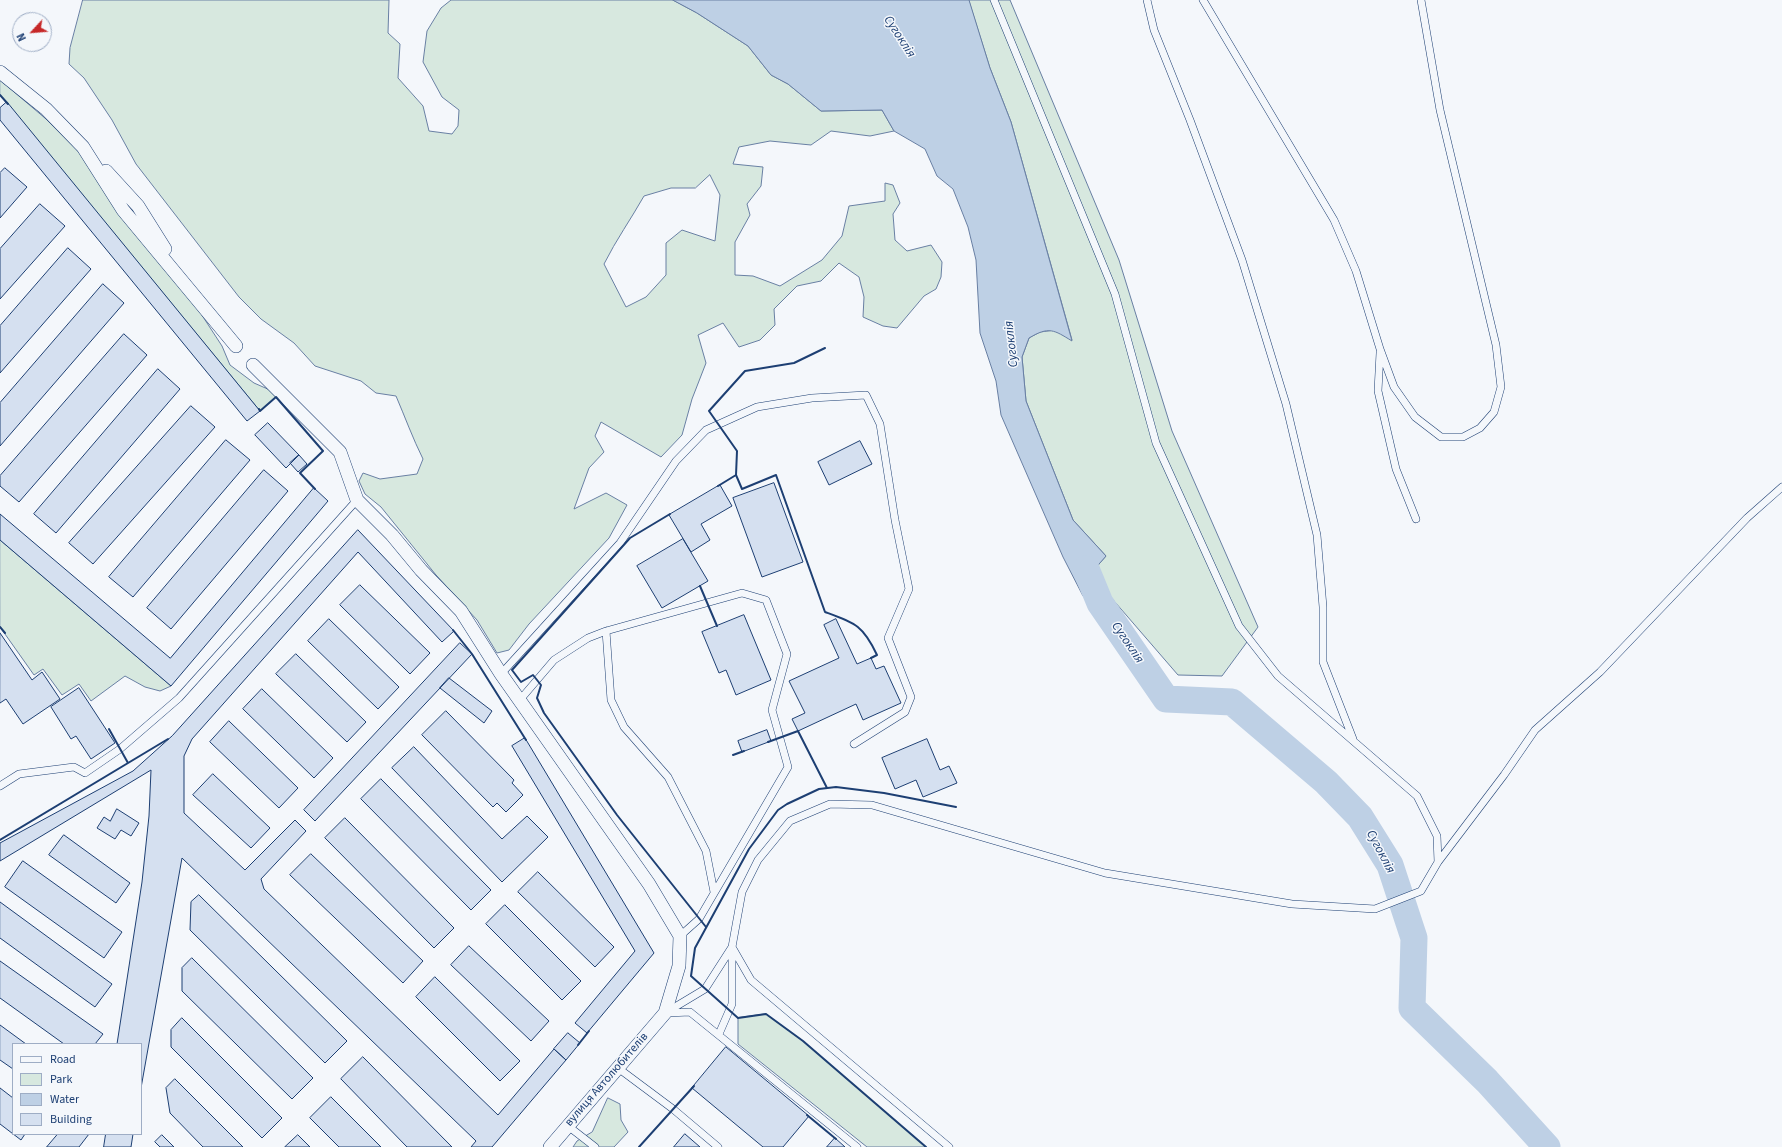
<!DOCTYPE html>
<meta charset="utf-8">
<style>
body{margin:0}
#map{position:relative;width:1782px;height:1147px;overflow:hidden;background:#f4f7fb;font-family:"Source Sans 3",sans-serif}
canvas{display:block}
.legend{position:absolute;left:12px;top:1043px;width:130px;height:92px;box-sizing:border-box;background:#f4f7fb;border:1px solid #9eadc5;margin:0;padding:5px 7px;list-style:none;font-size:12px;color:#1d3f73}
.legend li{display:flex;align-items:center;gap:8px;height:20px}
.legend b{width:20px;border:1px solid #9eadc5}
.north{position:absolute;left:12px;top:12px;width:40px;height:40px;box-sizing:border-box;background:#f4f7fb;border:1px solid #9eadc5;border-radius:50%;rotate:244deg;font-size:11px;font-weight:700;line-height:16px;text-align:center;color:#1d3f73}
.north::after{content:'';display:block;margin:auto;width:14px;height:18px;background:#c62828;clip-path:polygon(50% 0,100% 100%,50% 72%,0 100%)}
</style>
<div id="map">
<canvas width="1782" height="1147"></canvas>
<ul class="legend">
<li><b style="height:5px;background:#f4f7fb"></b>Road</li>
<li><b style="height:11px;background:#d7e8df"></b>Park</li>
<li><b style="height:11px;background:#bed0e5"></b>Water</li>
<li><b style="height:11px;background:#d5e0f0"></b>Building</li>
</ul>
<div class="north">N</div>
</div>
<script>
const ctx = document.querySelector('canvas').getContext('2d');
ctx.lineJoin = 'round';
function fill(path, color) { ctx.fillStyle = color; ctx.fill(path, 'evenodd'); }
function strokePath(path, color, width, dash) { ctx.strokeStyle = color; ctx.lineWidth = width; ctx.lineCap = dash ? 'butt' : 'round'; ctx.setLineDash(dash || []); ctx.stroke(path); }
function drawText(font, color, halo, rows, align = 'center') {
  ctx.font = font + ' "Source Sans 3",sans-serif'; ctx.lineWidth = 3; ctx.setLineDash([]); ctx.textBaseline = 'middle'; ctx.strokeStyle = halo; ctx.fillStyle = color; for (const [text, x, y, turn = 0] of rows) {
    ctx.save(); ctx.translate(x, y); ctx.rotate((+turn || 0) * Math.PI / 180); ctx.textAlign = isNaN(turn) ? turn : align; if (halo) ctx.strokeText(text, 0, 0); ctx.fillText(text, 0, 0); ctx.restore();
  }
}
const green = new Path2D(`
 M 83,0 L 389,0 L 388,33 L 400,44 L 398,78 L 423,106 L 429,131 L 452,134 L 458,126 L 459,110 L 442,97 L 423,62 L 427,31 L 441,8 L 451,0 L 673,0 L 697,13 L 748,46 L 771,75 L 788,84 L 821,111 L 882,110 L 894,131 L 870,136 L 831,131 L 811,145 L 770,141 L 739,147 L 733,164 L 763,167 L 761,186 L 747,204 L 750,215 L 735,242 L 735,275 L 753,276 L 780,286 L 822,260 L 842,236 L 849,206 L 885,201 L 885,183 L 893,185 L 900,203 L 893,214 L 895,240 L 907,251 L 931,245 L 942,262 L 941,277 L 936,289 L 924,296 L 897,328 L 883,326 L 863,317 L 864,297 L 859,277 L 839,263 L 821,281 L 797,286 L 774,309 L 775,325 L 760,340 L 739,347 L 723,323 L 698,335 L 706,363 L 692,399 L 682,435 L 661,457 L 601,422 L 595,436 L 604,452 L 589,468 L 574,509 L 606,493 L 627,505 L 609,538 L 529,624 L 509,650 L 497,653 L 477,620 L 436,575 L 381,507 L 365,494 L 359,481 L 363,473 L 380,479 L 417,474 L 423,459 C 413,439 405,417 396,396 L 376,393 L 361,381 L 315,366 L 294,343 L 261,319 L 239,297 L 136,164 L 112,120 L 84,78 L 69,64 L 70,48 ZM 710,175 L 720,195 L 715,241 L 682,230 L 666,243 L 666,275 L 646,297 L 626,307 L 604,264 C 616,240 631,219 644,196 L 671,188 L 695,188 Z
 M 969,0 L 1010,0 L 1119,260 L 1172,431 L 1258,627 L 1222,676 L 1178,675 L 1108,594 L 1093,571 L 1106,556 L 1073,520 L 1026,401 L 1022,357 L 1029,338 L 1040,332 L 1055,330 L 1072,340 L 1011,122 L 990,68 Z
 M 0,80 L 46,119 L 78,151 L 194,303 L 222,346 L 230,365 L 254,383 L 270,390 L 276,397 L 260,411 L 0,95 Z
 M 0,540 L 171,686 L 160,691 L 145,687 L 125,676 L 91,701 L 79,684 L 62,695 L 43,669 L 34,675 L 0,627 Z
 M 766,1014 L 803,1041 L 926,1147 L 867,1147 L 738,1044 L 738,1018 Z
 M 608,1098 L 620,1104 L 621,1120 L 628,1132 L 614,1147 L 573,1147 L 577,1141 L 592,1132 Z`);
const water = new Path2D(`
 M 673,0 L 969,0 L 990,68 L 1011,122 L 1072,341 C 1054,330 1049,326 1029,338 L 1022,357 L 1026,401 L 1073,520 L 1106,556 L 1093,571 L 1108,594 L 1100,603 L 1083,596 L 1063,557 L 1001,415 L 996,381 L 980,333 L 976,260 L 968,227 L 953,189 L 937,176 L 925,149 L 894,131 L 882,110 L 821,111 L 788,84 L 771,75 L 748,46 L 697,13 Z`);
const river = new Path2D(`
 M 1086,569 L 1100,603 L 1166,699 L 1232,702 L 1326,782 L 1360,817 L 1390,865 L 1414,938 L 1412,1008 L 1487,1081 L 1547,1147`);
const building = new Path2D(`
 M 7,102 L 260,411 L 247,421 L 0,120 L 0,108 Z
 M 5,168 L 27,187 L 0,218 L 0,173 Z
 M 40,204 L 65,226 L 0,299 L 0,249 Z
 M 68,248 L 91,269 L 0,373 L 0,326 Z
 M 103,284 L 124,303 L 0,446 L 0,403 Z
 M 124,334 L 147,355 L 19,502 L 0,486 L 0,476 Z
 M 158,369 L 180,389 L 56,533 L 34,514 Z
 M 191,406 L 215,427 L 93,564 L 69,543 Z
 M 268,423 L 299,455 L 286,468 L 255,435 Z
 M 226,440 L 250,460 L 133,597 L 109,577 Z
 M 860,441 L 872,464 L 829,485 L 818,462 Z
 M 299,455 L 307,464 L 298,472 L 290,463 Z
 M 264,470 L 288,491 L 171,629 L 147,608 Z
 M 774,483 L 803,562 L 762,577 L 733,498 Z
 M 720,485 L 732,506 L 701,524 L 710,540 L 691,552 L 669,515 Z
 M 314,488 L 328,501 L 171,686 L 0,540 L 0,514 L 170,658 Z
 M 358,530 L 454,631 L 442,642 L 358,552 L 192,739 L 184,756 L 184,813 L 245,870 L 295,820 L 306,831 L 261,879 L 264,889 L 498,1115 L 554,1049 L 566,1060 L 492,1147 L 471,1147 L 476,1141 L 182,858 L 141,1088 L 141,1044 L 117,1044 L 142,882 L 149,816 L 151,770 L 0,861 L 0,843 L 133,771 L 172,736 Z
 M 683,539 L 708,581 L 662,608 L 637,566 Z
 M 360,585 L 430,653 L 410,674 L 340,605 Z
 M 744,615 L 771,680 L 736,695 L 726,670 L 719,673 L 702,632 Z
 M 329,619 L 399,687 L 378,709 L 308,641 Z
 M 836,619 L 857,664 L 871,658 L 876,669 L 884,666 L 901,703 L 863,720 L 856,704 L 798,731 L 792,719 L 805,713 L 789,681 L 839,658 L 824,625 Z
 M 0,633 L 32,680 L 42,672 L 60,699 L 23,724 L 6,699 L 0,703 Z
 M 460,643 L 472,654 L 315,821 L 304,810 Z
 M 296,654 L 366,722 L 347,742 L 276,674 Z
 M 449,678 L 492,711 L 484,723 L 440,688 Z
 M 79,688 L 115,743 L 91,759 L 76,736 L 71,739 L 51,707 Z
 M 262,689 L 333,758 L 314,778 L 243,709 Z
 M 446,711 L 514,780 L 512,783 L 523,795 L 506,812 L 497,803 L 493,807 L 422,735 Z
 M 229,721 L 298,788 L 279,808 L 210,742 Z
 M 767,730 L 771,741 L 742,752 L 738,741 Z
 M 525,738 L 654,953 L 587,1033 L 575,1023 L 635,951 L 512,746 Z
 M 927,739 L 940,770 L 949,766 L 957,783 L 923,797 L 916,780 L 895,789 L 882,758 Z
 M 414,747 L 502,839 L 527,816 L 548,837 L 502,882 L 392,768 Z
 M 213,774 L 270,828 L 251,848 L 193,795 Z
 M 381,779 L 491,890 L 471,910 L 361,799 Z
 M 117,809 L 139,823 L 131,836 L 121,830 L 115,839 L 97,828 L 104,817 L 110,821 Z
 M 345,818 L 454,928 L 434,948 L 325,838 Z
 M 64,835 L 130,883 L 116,903 L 49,855 Z
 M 311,854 L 423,961 L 403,983 L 290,875 Z
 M 23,861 L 122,932 L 104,958 L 5,887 Z
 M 538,872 L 614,947 L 595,967 L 518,892 Z
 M 199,895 L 347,1041 L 325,1063 L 190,930 L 191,902 Z
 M 0,902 L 112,984 L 95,1007 L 0,938 Z
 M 505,905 L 581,981 L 562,1000 L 486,924 Z
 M 469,946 L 549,1021 L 531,1041 L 451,965 Z
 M 192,958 L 313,1078 L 292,1099 L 182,991 L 182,968 Z
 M 0,961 L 103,1034 L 95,1044 L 64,1044 L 0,998 Z
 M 435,977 L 520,1061 L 500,1081 L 416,997 Z
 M 182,1018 L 282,1118 L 262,1138 L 171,1047 L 171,1030 Z
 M 0,1025 L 26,1044 L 13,1044 L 13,1069 L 0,1060 Z
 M 568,1033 L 580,1043 L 566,1060 L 554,1049 Z
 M 726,1047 L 809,1116 L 783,1147 L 763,1147 L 692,1088 Z
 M 363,1057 L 452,1147 L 407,1147 L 341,1079 Z
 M 175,1079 L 243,1147 L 203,1147 L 170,1113 L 166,1088 Z
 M 0,1088 L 13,1098 L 13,1134 L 25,1134 L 21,1140 L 0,1124 Z
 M 331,1097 L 381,1147 L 339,1147 L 310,1118 Z
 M 58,1134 L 89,1134 L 79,1147 L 47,1147 Z
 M 106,1134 L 133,1134 L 131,1147 L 104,1147 Z
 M 685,1134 L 700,1147 L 674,1147 Z
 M 162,1135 L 174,1147 L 160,1147 L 155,1142 Z
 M 298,1135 L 310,1147 L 285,1147 Z
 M 835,1138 L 845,1147 L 827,1147 Z`);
const lane = new Path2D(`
 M 1147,0 L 1154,30 L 1190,120 L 1242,260 L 1286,404 L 1317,535 L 1323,607 L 1323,662 L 1353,739
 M 1203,0 L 1334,220 L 1356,271 L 1380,349 L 1394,387 L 1415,417 L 1441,437 L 1463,437 L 1480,428 L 1494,412 L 1501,387 L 1496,345 L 1440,110 L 1421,0
 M 1380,353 L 1378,391 L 1396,469 L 1416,519
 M 501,674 L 620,543 L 676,461 L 706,430 L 757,407 L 812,398 L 866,395 L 880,424 L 895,520 L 909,589 L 888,638 L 911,697 L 905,712 L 854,744
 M 519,701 L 554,660 L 588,638 L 606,631
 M 0,786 L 19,774 L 74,767 L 85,773 L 120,749 L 179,698 L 357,500
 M 1438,862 L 1504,775 L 1535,730 L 1600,672 L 1747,518 L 1782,487
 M 680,936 L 699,919 L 788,767 L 772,710 L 787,654 L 766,600 L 742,593 L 606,631 L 611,700 L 624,727 L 668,777 L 706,851 L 714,892
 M 665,1013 L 705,989 L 732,947 L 742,892 L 758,860 L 790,821 L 830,804 L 872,805 L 1105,873 L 1292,904 L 1375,909 L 1421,891 L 1438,862 L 1437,836 L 1417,796 L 1278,676 L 1239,626 L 1156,443 L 1115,294 L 994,0
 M 667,1013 L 690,1012 L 857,1147
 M 719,1034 L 732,1004 L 732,947 L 751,980 L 949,1147
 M 618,1068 L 673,1109 L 718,1147
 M 568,1126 L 595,1147`);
const street = new Path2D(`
 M 0,72 L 46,109 L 83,147 L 123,210 L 236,346
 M 106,171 L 138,206 L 165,249
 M 253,365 L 340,452 L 357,500 L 392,535 L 421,570 L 461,611 L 501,674 L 649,884 L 680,936 L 679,966 L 665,1013 L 550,1147`);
const wall = new Path2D(`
 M 0,95 L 8,104
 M 259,409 L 260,411 L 276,397 L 323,451 L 300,473 L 315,489
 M 736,475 L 737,451 L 709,411 L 745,371 L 794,363 L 825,348
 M 718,486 L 736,475 L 742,489 L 776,475 L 825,612 C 855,623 863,625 877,655 L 871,658
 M 670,514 L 630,538 L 512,670 L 521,682 L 533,675 L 541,685 L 537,698 L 544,713 L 617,815 L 706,927
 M 700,586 L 717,626
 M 0,627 L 5,633
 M 453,630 L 472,654 L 526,740
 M 109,729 L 128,763
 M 768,742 L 798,731 L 827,788
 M 733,755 L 744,751
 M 0,840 L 168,739
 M 578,1045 L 589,1031
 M 807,1115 L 836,1139
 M 639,1147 L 694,1086
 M 926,1147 L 803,1041 L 766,1014 L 738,1018 L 691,976 L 695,948 L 749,849 L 778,810 L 787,804 L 819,789 L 836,787 L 884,793 L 956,807`);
const streetNames = [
 ["вулиця Автолюбителів",607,1080,-49]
];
const waterNames = [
 ["Сугоклія",899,37,57],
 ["Сугоклія",1012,344,-96],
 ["Сугоклія",1127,643,56],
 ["Сугоклія",1380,852,62]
];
fill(green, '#d7e8df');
strokePath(green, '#687fa3', 1);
fill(water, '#bed0e5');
strokePath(water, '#687fa3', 1);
strokePath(river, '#bed0e5', 27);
fill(building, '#d5e0f0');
strokePath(building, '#1d3f73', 1);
strokePath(lane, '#1d3f73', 8);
strokePath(street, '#1d3f73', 14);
strokePath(lane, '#f4f7fb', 7);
strokePath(street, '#f4f7fb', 13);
strokePath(wall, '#1d3f73', 2);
drawText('12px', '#1d3f73', '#f4f7fb', streetNames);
drawText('italic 13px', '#1d3f73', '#f4f7fb', waterNames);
</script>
